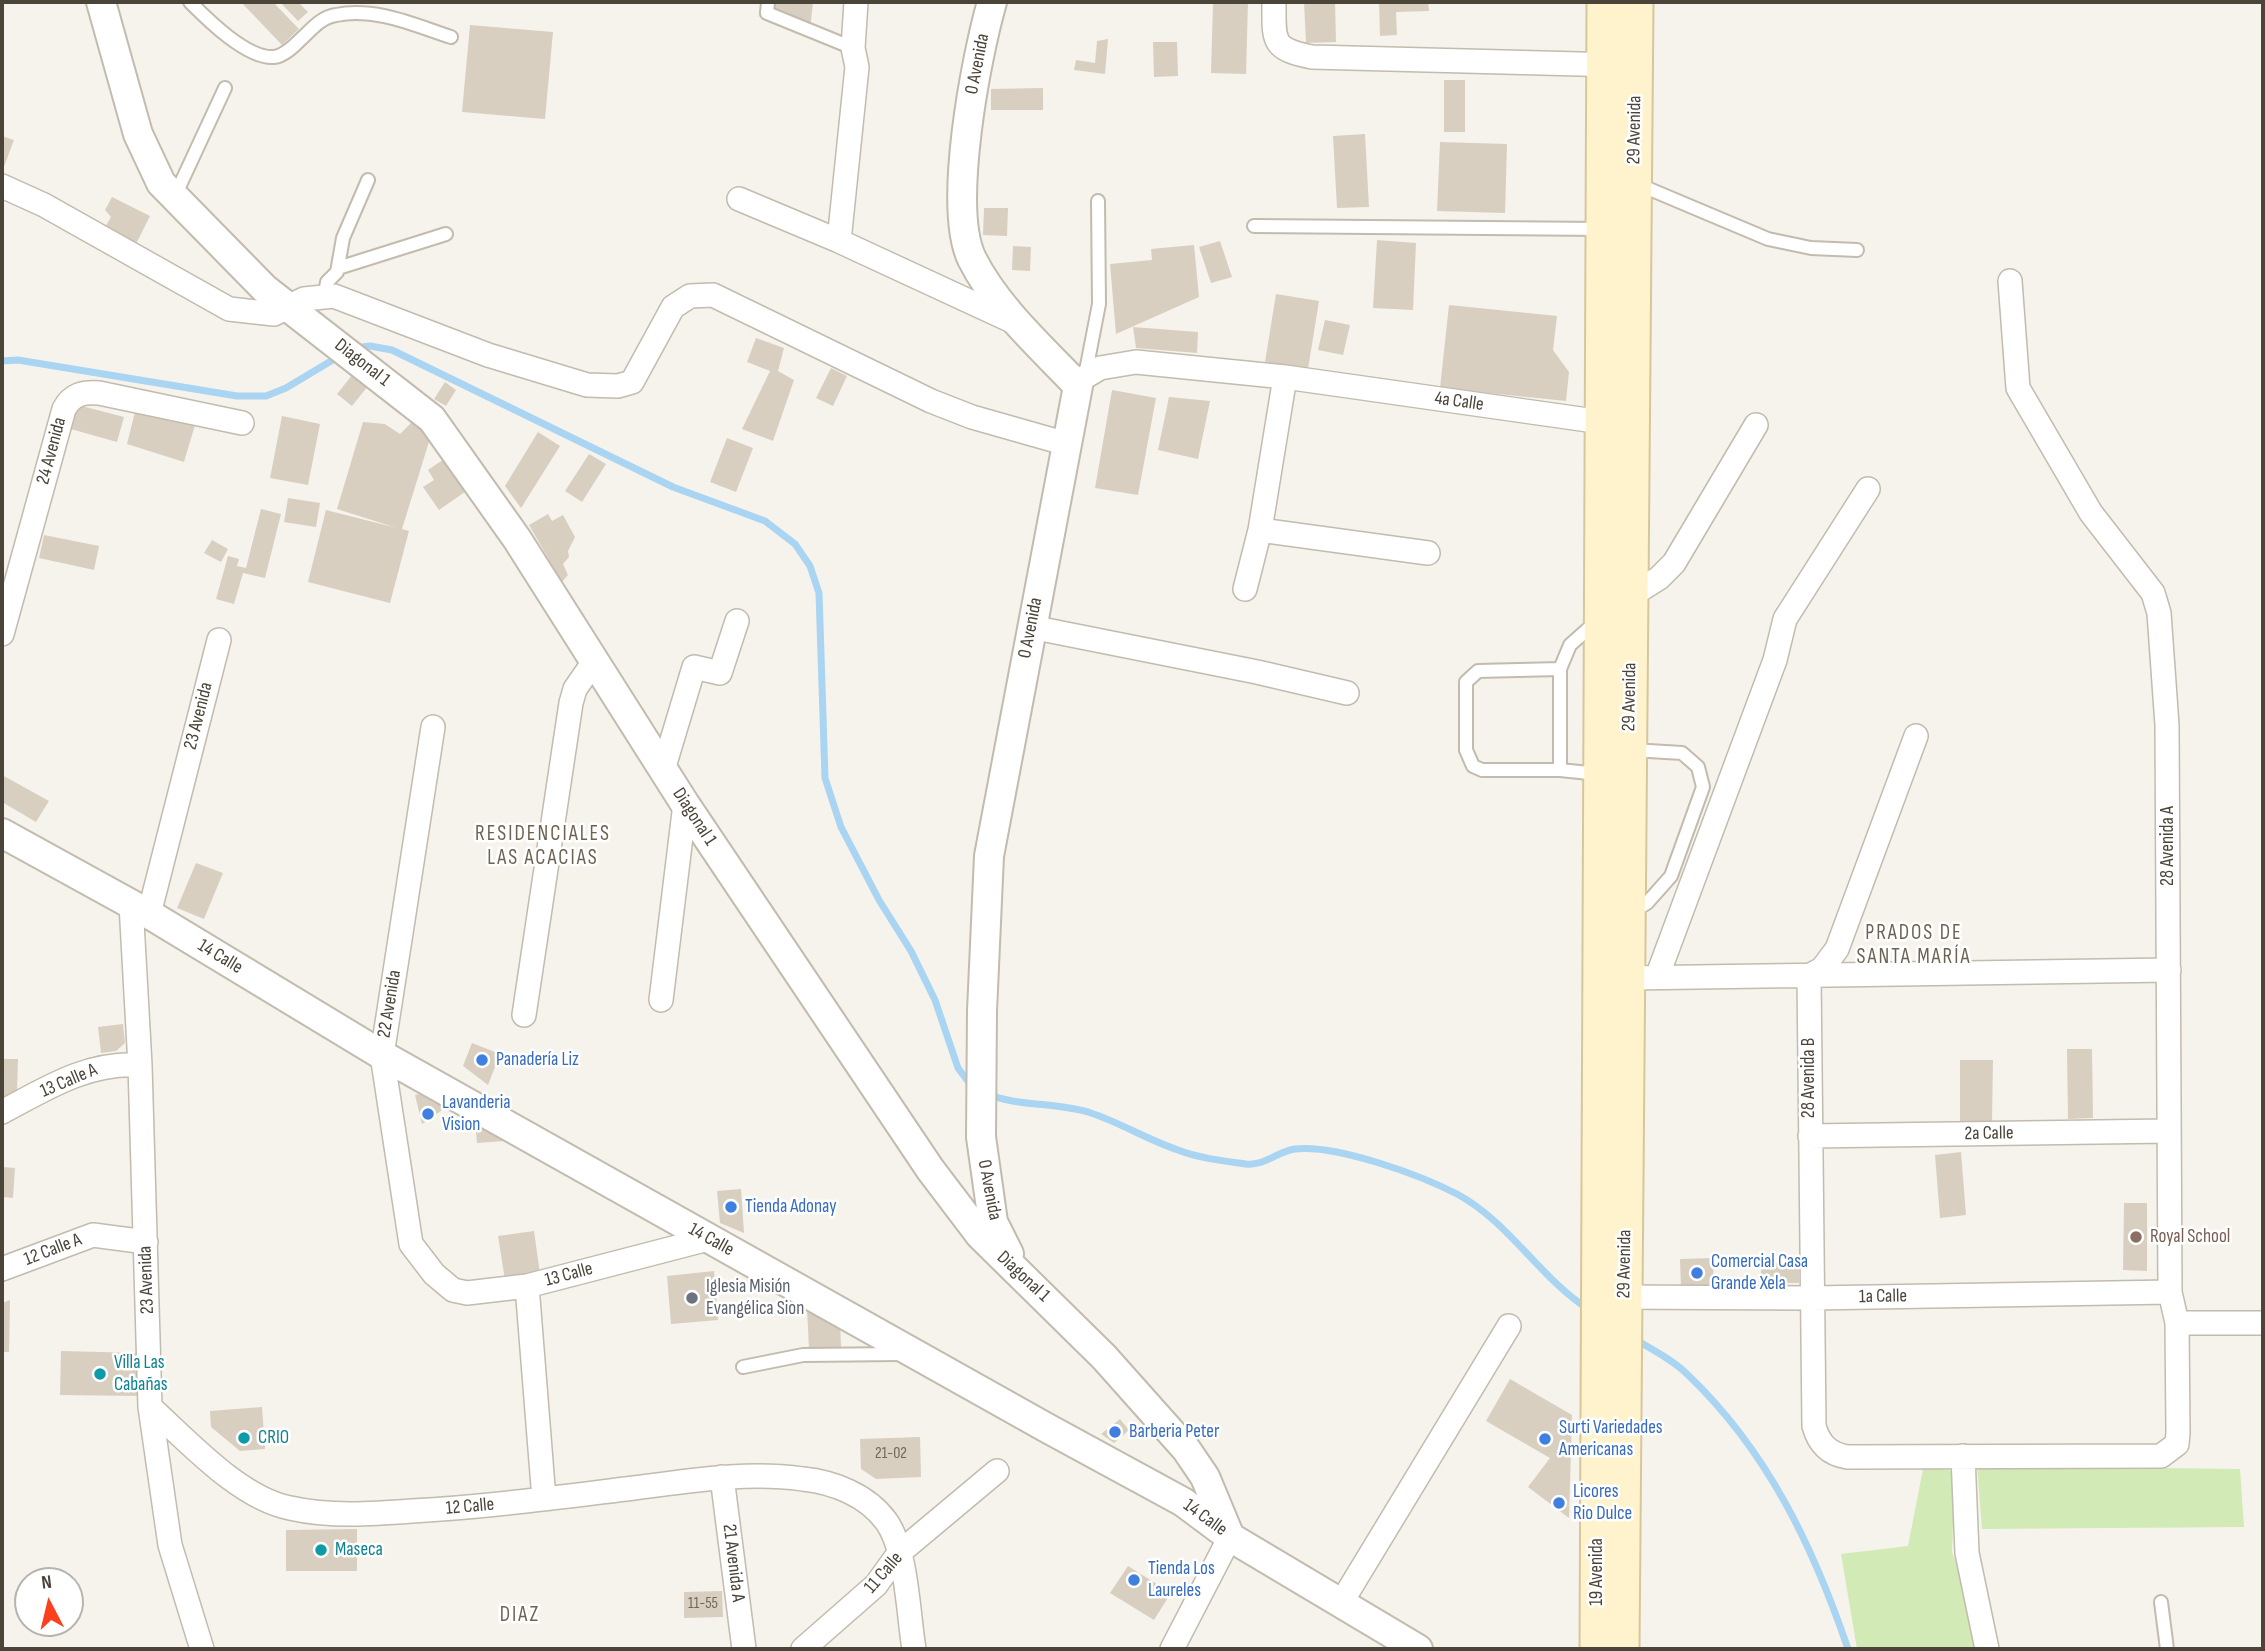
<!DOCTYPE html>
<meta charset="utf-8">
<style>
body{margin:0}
#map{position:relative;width:2265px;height:1651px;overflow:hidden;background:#f6f3ec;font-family:"Sofia Sans Condensed",sans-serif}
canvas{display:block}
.frame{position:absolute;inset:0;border:4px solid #4b4439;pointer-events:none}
.north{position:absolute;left:14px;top:1567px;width:70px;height:70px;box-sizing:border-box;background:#fff;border:2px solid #b7b4b0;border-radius:50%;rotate:353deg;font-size:19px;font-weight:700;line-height:28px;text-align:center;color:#4b4439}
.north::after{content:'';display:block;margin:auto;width:24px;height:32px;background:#fc3f1d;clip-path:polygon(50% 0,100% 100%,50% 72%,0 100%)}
</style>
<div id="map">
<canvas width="2265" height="1651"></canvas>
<div class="frame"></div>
<div class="north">N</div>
</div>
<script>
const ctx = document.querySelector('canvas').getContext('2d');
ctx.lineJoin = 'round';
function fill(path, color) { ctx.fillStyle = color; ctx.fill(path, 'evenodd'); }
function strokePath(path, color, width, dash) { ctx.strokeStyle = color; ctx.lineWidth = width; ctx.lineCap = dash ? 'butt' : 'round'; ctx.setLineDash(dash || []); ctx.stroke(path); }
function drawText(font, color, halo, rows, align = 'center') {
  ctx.font = font + ' "Sofia Sans Condensed",sans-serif'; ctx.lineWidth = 5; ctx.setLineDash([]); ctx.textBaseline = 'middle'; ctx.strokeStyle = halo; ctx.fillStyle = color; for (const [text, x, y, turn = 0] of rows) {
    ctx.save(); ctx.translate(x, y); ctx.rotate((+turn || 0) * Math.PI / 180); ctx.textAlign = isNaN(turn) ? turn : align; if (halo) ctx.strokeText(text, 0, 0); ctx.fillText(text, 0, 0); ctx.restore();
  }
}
const green = new Path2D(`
 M 1924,1464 L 1955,1472 L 1952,1552 L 1988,1649 L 1857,1649 L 1841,1554 L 1908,1546 Z
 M 1977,1466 L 2240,1469 L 2244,1527 L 1982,1529 Z`);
const stream = new Path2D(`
 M 354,348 L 370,346 L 392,350 L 673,487 L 765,521 L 795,544 L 810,566 L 819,593 L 825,778 L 841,827 L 879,900 L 911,951 L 935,1000 L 958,1068 L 973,1088
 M 2,361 L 18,360 L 237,396 L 266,396 L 286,388 L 341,355
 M 987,1094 C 1020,1107 1057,1102 1091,1113 C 1121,1123 1148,1140 1178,1150 C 1198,1158 1224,1161 1246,1164 C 1265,1166 1278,1151 1295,1149 C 1336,1144 1420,1175 1457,1194 C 1509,1222 1539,1277 1588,1309
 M 1633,1338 C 1651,1349 1672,1359 1687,1374 C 1767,1450 1813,1546 1848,1649`);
const building = new Path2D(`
 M 241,2 L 273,2 L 299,29 L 282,45 Z
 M 280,2 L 298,2 L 308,12 L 298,21 Z
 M 774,2 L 813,2 L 810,29 L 773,11 Z
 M 1213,2 L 1248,2 L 1246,74 L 1211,73 Z
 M 1304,2 L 1335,2 L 1336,42 L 1306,43 Z
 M 1379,2 L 1428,2 L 1429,11 L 1396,12 L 1397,35 L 1380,36 Z
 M 470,25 L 553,32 L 545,119 L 462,112 Z
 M 1108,39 L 1105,74 L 1074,70 L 1076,60 L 1095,63 L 1097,41 Z
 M 1153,42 L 1177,42 L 1178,76 L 1154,77 Z
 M 1444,80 L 1465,80 L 1465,132 L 1444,132 Z
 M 1043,88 L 1043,110 L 991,110 L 991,89 Z
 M 1365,134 L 1369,207 L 1337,208 L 1333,136 Z
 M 2,136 L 14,140 L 2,172 Z
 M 1440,142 L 1507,144 L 1505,213 L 1437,211 Z
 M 112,197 L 150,216 L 134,248 L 103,231 L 111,217 L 105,210 Z
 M 984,208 L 1008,208 L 1007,236 L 983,235 Z
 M 1377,240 L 1416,243 L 1413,310 L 1373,308 Z
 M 1220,241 L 1232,277 L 1211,283 L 1199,247 Z
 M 1194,245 L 1199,297 L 1116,334 L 1110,264 L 1152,260 L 1151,249 Z
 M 1013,246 L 1031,247 L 1030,271 L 1012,270 Z
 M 1276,294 L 1319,301 L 1308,369 L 1265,362 Z
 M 1449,305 L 1557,316 L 1553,350 L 1569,372 L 1566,401 L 1440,388 Z
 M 1325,320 L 1350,325 L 1343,355 L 1318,350 Z
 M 1133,327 L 1198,332 L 1197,353 L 1136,348 Z
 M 756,338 L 784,348 L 778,371 L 794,380 L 773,441 L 742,429 L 770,371 L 747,362 Z
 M 831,368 L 847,376 L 833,406 L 816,398 Z
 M 357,369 L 372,381 L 352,406 L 337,394 Z
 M 445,382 L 456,390 L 446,406 L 434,399 Z
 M 1112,390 L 1156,398 L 1138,495 L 1095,488 Z
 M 1169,397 L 1210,401 L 1198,459 L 1158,450 Z
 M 74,404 L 124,417 L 117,442 L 67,428 Z
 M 135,412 L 195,425 L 184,462 L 127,444 Z
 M 282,416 L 320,424 L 308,485 L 270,478 Z
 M 417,417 L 432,432 L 402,529 L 409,531 L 390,603 L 308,582 L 326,510 L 397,528 L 337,509 L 363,422 L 385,424 L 400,434 Z
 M 538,432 L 560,446 L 521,508 L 505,486 Z
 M 727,438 L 753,448 L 736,492 L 710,482 Z
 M 589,454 L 606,464 L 582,502 L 565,491 Z
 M 450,455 L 472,487 L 439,510 L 423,487 L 434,480 L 428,470 Z
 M 288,498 L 320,503 L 316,527 L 284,522 Z
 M 261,509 L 281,514 L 265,578 L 243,573 L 234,604 L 216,599 L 228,556 L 239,559 L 237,566 L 246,568 Z
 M 548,514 L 552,521 L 563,515 L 575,537 L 568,551 L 569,557 L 563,564 L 568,575 L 562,582 L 529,525 Z
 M 44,535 L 99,546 L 94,570 L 39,558 Z
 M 212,540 L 228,549 L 221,562 L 204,553 Z
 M 2,775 L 49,801 L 36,822 L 2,802 Z
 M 196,863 L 223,873 L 204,919 L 177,908 Z
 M 123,1024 L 125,1043 L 116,1051 L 101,1053 L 98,1027 Z
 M 472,1043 L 500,1054 L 488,1085 L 463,1066 Z
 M 2067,1049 L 2092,1049 L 2093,1118 L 2068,1119 Z
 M 2,1059 L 18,1059 L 17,1091 L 2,1098 Z
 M 1960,1060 L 1993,1060 L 1992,1121 L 1960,1121 Z
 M 426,1093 L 451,1104 L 422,1124 L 415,1095 Z
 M 475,1119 L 505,1141 L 477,1143 Z
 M 1961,1152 L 1966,1215 L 1940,1218 L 1935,1155 Z
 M 2,1167 L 15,1168 L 13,1198 L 2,1197 Z
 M 741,1189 L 744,1233 L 720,1223 L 717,1191 Z
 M 2124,1203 L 2147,1203 L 2147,1271 L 2123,1270 Z
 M 534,1231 L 540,1274 L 505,1280 L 498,1236 Z
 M 1713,1258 L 1714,1287 L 1681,1288 L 1680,1259 Z
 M 1761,1263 L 1799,1263 L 1799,1283 L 1761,1283 Z
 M 714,1271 L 718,1320 L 671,1324 L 667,1276 Z
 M 10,1300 L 9,1352 L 2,1352 L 2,1303 Z
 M 807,1309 L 840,1319 L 841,1347 L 809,1349 Z
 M 61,1351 L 140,1353 L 139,1396 L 60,1395 Z
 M 1510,1379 L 1572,1415 L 1569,1518 L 1528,1487 L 1550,1458 L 1486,1421 Z
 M 262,1407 L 265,1449 L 240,1451 L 211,1427 L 210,1411 Z
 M 1120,1419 L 1129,1430 L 1114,1443 L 1101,1434 Z
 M 920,1437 L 921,1477 L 876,1479 L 861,1469 L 860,1439 Z
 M 357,1529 L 357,1571 L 286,1571 L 286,1530 Z
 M 1128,1566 L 1171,1593 L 1154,1620 L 1110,1593 Z
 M 722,1591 L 723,1617 L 684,1618 L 684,1592 Z`);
const service = new Path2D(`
 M 190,2 C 208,20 247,59 274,57 C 284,56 294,46 301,39 C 311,30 321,17 336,15 C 376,7 414,25 451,37
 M 768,2 L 767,13 L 853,48
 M 1635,183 L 1768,239 L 1811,248 L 1857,250
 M 174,198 L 225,88
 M 1254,226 L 1602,229
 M 338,268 L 446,234
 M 325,294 L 327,282 L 337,272 L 343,238 L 368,180
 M 1085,376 L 1099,304 L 1098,201
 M 1598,620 L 1570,645 L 1560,669 L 1478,671 L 1466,682 L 1466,750 L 1473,766 L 1482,770 L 1560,770 L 1599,774
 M 1560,669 L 1560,770
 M 1632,750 L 1682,753 L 1698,767 L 1703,787 L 1671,876 L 1647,903 L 1632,912
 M 743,1367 L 803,1355 L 900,1354
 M 2161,1602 L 2167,1649`);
const minor = new Path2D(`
 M 1274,2 C 1274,41 1271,49 1312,57 L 1618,65
 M 2,186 L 44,205 L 229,309 L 274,314 L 304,299 L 334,296 L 488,355 L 587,385 L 618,386 L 632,382 L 673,307 L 690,296 L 713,295 L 931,401 L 972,417 L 1067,444
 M 739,199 L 839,241 L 1014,322
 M 839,241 L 857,67 L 853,48 L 856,2
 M 1078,386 L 1085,377 L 1100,368 L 1136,362 L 1285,377 L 1616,424
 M 1260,530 L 1428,553
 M 1245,589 L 1260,530 L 1285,377
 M 1632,595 L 1659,578 L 1674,563 L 1756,425
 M 1031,627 L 1257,672 L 1347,693
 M 2,634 L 64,409 C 72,394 83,392 99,393 L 242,423
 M 433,727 L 382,1055 L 411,1244 L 434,1274 L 453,1290 L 467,1293 L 527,1286 L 708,1239
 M 1916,736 L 1837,949 L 1822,969 L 1809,976 L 1814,1426 C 1819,1444 1829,1454 1847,1457 L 2161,1456 L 2177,1444 L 2178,1432 L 2177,1323 L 2170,1292 L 2167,725 L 2159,613 L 2153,593 L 2091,513 L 2018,388 L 2010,281
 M 663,770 L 694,667 L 720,673 L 737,621
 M 131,904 L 140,1065 L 150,1407 L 170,1545 L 202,1649
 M 149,914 L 219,640
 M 1657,977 L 1775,660 L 1785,619 L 1868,489
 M 1629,978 L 2169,970
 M 661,1000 L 685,804
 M 524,1015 L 571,703 L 575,689 L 593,663
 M 2,1112 C 47,1088 87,1062 140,1065
 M 1810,1136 L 2169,1131
 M 2,1269 L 93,1235 L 146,1242
 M 527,1286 L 544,1499
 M 1610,1297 L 1813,1298 L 2170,1292
 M 2177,1323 L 2263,1323
 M 150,1407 C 188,1441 239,1498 290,1508 C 329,1517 373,1514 412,1511 C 486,1507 560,1497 634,1488 C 690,1481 746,1471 803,1479 C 833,1482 867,1495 886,1521 C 907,1550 908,1613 914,1649
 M 1963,1456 L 1967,1553 L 1987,1649
 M 722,1477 L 744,1649
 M 1341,1603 L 1509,1326
 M 803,1649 L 876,1585 L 899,1553 L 997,1471
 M 1172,1649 L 1230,1537`);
const tertiary = new Path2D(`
 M 101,2 L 138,134 L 161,183 L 265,289 L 432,419 L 517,539 L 685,804 L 930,1169 L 980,1235 L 1104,1357 L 1186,1449 L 1205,1477 L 1230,1537
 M 992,2 C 976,58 947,208 972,259 C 996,307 1041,347 1078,386 L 989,856 L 982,1011 L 981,1137 L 993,1222 L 1009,1254
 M 2,833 L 149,914 L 382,1055 L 1047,1428 L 1183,1502 L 1230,1537 L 1418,1649`);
const secondary = new Path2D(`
 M 1597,1649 L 1604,2
 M 1622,1649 L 1636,2`);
const markers = [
 [482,1060,7,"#3f7fe0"],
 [428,1114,7,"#3f7fe0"],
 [731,1207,7,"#3f7fe0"],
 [2136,1237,7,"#8d6e63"],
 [1697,1273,7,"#3f7fe0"],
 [692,1298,7,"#6b7280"],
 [100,1374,7,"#0f9aa8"],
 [1115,1432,7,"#3f7fe0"],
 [244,1438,7,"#0f9aa8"],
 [1545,1439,7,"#3f7fe0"],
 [1559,1503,7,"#3f7fe0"],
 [321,1550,7,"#0f9aa8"],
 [1134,1580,7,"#3f7fe0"]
];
const numberNames = [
 ["21-02",891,1454],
 ["11-55",703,1604]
];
const streetNames = [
 ["0 Avenida",978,64,-79],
 ["29 Avenida",1635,130,-89],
 ["Diagonal 1",362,363,38],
 ["4a Calle",1459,402,8],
 ["24 Avenida",52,451,-75],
 ["0 Avenida",1031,628,-79],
 ["29 Avenida",1630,697,-89],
 ["23 Avenida",199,716,-76],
 ["Diagonal 1",694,817,57],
 ["28 Avenida A",2168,846,-90],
 ["14 Calle",220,957,31],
 ["22 Avenida",390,1004,-81],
 ["28 Avenida B",1809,1078,-90],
 ["13 Calle A",69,1081,-23],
 ["2a Calle",1989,1134,-1],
 ["0 Avenida",989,1190,79],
 ["14 Calle",711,1240,29],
 ["12 Calle A",53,1250,-21],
 ["29 Avenida",1625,1264,-89],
 ["13 Calle",569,1275,-15],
 ["Diagonal 1",1023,1277,43],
 ["23 Avenida",147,1280,-92],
 ["1a Calle",1883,1297,-1],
 ["12 Calle",470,1507,-5],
 ["14 Calle",1205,1518,36],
 ["21 Avenida A",733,1563,83],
 ["19 Avenida",1597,1572,-90],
 ["11 Calle",884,1573,-49]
];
const shopNames = [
 ["Panadería Liz",496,1060],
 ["Lavanderia",442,1103],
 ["Vision",442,1125],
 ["Tienda Adonay",745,1207],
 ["Comercial Casa",1711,1262],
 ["Grande Xela",1711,1284],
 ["Surti Variedades",1559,1428],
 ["Americanas",1559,1450],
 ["Barberia Peter",1129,1432],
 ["Licores",1573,1492],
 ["Rio Dulce",1573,1514],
 ["Tienda Los",1148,1569],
 ["Laureles",1148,1591]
];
const educationNames = [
 ["Royal School",2150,1237]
];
const worshipNames = [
 ["Iglesia Misión",706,1287],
 ["Evangélica Sion",706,1309]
];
const cultureNames = [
 ["Villa Las",114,1363],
 ["Cabañas",114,1385],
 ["CRIO",258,1438],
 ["Maseca",335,1550]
];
const neighbourhoodNames = [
 ["RESIDENCIALES",543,835],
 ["LAS ACACIAS",543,859],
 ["PRADOS DE",1914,934],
 ["SANTA MARÍA",1914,958],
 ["DIAZ",520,1616]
];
fill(green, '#d2eab5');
strokePath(stream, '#a9d4f2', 7);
fill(building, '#d8cfc1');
strokePath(service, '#c2bbae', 16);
strokePath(minor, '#c2bbae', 26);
strokePath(tertiary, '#c2bbae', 32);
strokePath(secondary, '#d6c79b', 37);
strokePath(service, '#fff', 12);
strokePath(minor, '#fff', 23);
strokePath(tertiary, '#fff', 28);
strokePath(secondary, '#fff3cd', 33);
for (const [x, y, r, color] of markers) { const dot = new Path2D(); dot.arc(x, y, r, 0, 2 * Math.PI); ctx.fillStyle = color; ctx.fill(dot); strokePath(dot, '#fff', 2.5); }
drawText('16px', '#6e675b', null, numberNames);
drawText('19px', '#4b4439', '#fff', streetNames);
drawText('19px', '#366cbe', '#fff', shopNames, 'left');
drawText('19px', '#785e54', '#fff', educationNames, 'left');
drawText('19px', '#5b616d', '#fff', worshipNames, 'left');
drawText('19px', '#0d838f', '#fff', cultureNames, 'left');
ctx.letterSpacing = '2px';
drawText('21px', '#6e6250', '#fff', neighbourhoodNames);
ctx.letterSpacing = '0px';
</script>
